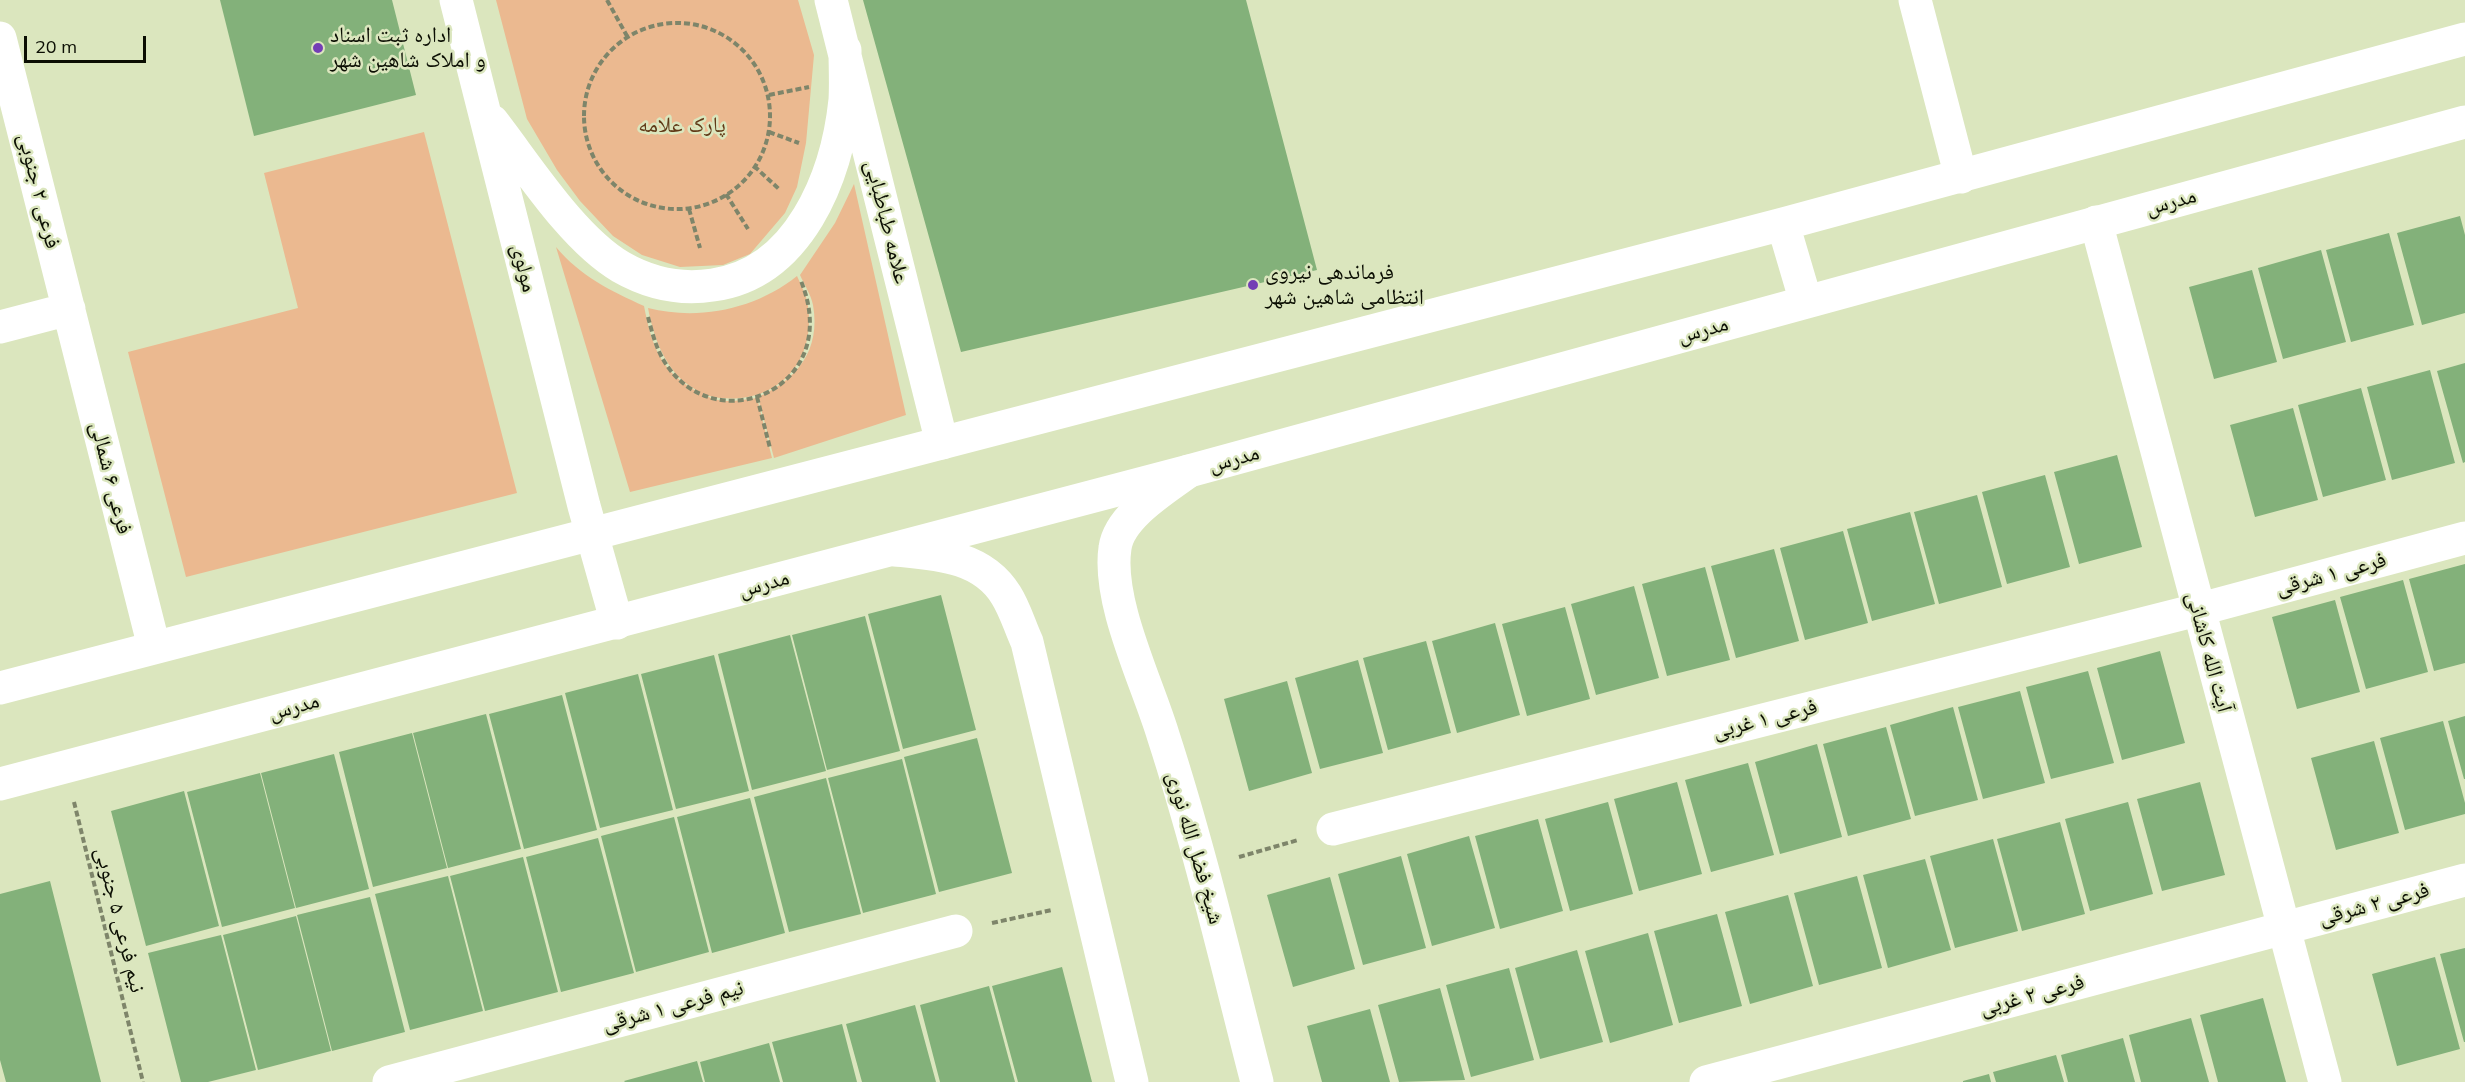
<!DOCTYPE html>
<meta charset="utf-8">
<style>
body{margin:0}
#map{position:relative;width:2465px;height:1082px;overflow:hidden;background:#dbe6be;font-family:Mulish,sans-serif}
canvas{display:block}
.scale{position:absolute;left:24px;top:36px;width:122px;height:27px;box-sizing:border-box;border:3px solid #0b0e03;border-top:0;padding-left:8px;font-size:18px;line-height:21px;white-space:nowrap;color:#0b0e03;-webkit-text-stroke:4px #dbe6be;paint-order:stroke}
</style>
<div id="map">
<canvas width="2465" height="1082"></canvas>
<div class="scale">20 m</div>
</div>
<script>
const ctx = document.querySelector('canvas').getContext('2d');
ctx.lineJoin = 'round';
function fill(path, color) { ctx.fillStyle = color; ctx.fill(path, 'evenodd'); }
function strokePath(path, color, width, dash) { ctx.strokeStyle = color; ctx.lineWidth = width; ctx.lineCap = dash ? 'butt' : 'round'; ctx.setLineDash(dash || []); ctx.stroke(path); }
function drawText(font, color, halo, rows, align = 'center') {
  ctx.font = font + ' Mulish,"Noto Naskh Arabic",sans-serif'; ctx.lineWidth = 5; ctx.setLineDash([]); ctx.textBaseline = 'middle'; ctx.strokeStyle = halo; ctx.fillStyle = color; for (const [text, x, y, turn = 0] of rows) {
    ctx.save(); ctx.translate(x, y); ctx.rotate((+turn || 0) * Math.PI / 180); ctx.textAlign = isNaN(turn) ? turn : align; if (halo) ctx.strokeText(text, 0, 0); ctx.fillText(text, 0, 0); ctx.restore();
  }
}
const green = new Path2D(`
 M 496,0 L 798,0 L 814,55 L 806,143 L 797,187 L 785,213 L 750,254 L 723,265 L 680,267 L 642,255 L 613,236 L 580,201 L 557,170 L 527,119 Z
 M 424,132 L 517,493 L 186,577 L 128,352 L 298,308 L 264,173 Z
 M 854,184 L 906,415 L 774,458 L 758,397 C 797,380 821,350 813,305 C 811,295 804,284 800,275 L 835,223 Z
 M 556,247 C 580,276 611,291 644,306 C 652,347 661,373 700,393 C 696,389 687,385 682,380 C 662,361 653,334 648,308 C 699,321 756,309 797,276 C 801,285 807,296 808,306 C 817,371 766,411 705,395 C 721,405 739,400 757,398 L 772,458 L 630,492 Z`);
const building = new Path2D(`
 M 220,0 L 392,0 L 416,95 L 254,136 Z
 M 863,0 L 1246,0 L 1317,270 L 961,352 Z
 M 2460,216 L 2465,235 L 2465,313 L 2422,325 L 2397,233 Z
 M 2389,233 L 2414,325 L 2351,342 L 2326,250 Z
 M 2321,250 L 2346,342 L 2283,359 L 2258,268 Z
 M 2252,270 L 2277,362 L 2214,379 L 2189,287 Z
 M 2465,363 L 2465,462 L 2463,463 L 2437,371 Z
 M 2430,370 L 2455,463 L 2392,480 L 2367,387 Z
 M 2361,388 L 2386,480 L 2323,497 L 2298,405 Z
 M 2293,408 L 2318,500 L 2255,517 L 2230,425 Z
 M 2117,455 L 2142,547 L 2079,564 L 2054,472 Z
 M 2045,475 L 2070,567 L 2007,584 L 1982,492 Z
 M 1977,495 L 2002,587 L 1939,604 L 1914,512 Z
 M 1910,512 L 1935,604 L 1872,621 L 1847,529 Z
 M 1843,531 L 1868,623 L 1805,640 L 1780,548 Z
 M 1774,549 L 1799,641 L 1736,658 L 1711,566 Z
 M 2465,564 L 2465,663 L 2434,671 L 2409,579 Z
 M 1705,567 L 1730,660 L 1667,676 L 1642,584 Z
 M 2403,580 L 2428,672 L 2366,689 L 2340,597 Z
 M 1634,586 L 1659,678 L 1596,695 L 1571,604 Z
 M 941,595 L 976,730 L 903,749 L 868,614 Z
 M 2335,600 L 2360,692 L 2297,709 L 2272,617 Z
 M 1565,607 L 1590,699 L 1527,716 L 1502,624 Z
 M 865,616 L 900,751 L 827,770 L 792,635 Z
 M 1495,623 L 1520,715 L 1457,733 L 1432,641 Z
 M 790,635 L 826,771 L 752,790 L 718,654 Z
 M 1426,641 L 1451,733 L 1388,750 L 1363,658 Z
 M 2160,651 L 2185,743 L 2122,760 L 2097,668 Z
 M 714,655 L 749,791 L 676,809 L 641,674 Z
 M 1358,660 L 1383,753 L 1320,769 L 1295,678 Z
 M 2088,671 L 2114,763 L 2051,779 L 2026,687 Z
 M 638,674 L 673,810 L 600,828 L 565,693 Z
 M 1287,681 L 1312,773 L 1249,791 L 1224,699 Z
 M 2020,691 L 2045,783 L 1983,799 L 1958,707 Z
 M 562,695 L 597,830 L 524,849 L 489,714 Z
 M 1953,707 L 1978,800 L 1915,816 L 1890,725 Z
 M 486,714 L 521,849 L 448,868 L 413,733 Z
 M 2465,716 L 2465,779 L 2464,779 L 2448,721 Z
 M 2443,721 L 2465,803 L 2465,814 L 2405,830 L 2380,738 Z
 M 1886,727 L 1911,819 L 1848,836 L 1823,744 Z
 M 412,733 L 447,868 L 373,887 L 339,752 Z
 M 977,738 L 1012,873 L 939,892 L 904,757 Z
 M 2374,741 L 2399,833 L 2336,850 L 2311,758 Z
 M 1817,744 L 1842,837 L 1780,854 L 1755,762 Z
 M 334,754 L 369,889 L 296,908 L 261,773 Z
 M 902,759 L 936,894 L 863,913 L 828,778 Z
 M 1748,763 L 1774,855 L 1711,872 L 1685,780 Z
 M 260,773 L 295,908 L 222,927 L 187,792 Z
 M 826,778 L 861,914 L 789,932 L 754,797 Z
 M 1677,782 L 1702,874 L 1639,891 L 1614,799 Z
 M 2200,782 L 2225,875 L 2162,891 L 2137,799 Z
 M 184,791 L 219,926 L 146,946 L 111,811 Z
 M 750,798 L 785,933 L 712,953 L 677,817 Z
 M 1608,802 L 1633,894 L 1570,911 L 1545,819 Z
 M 2128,802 L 2153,894 L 2090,911 L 2065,819 Z
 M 674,817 L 709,952 L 636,972 L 601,836 Z
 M 1538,819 L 1563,911 L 1500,929 L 1475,836 Z
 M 2060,822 L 2085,914 L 2022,931 L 1997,839 Z
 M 1469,836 L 1495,928 L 1432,946 L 1407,854 Z
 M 598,838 L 634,973 L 561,992 L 526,857 Z
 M 1993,839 L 2018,931 L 1955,948 L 1930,856 Z
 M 1401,856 L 1426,948 L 1363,965 L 1338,874 Z
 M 523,857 L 558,992 L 485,1011 L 450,876 Z
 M 1925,859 L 1951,950 L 1888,968 L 1863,875 Z
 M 448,876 L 483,1011 L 410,1030 L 375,894 Z
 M 1857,876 L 1882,968 L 1819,985 L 1794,893 Z
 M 1330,877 L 1355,969 L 1293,987 L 1267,895 Z
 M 50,881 L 101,1082 L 6,1082 L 0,1060 L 0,894 Z
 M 1788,895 L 1813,986 L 1750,1004 L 1725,912 Z
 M 370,897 L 405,1032 L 332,1051 L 297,915 Z
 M 1717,914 L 1742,1006 L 1679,1023 L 1654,931 Z
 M 296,916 L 331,1051 L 258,1070 L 223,935 Z
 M 1648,933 L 1673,1025 L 1610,1043 L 1585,951 Z
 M 221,935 L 256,1070 L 208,1082 L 181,1082 L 148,953 Z
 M 2465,948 L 2465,1042 L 2464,1042 L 2440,954 Z
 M 1577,950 L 1603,1042 L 1540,1059 L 1515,968 Z
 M 2435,957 L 2460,1049 L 2397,1066 L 2372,974 Z
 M 1062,967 L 1092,1082 L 1018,1082 L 992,986 Z
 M 1509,968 L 1534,1060 L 1471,1077 L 1446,985 Z
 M 989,986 L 1015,1082 L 940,1082 L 920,1005 Z
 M 1440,988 L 1465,1080 L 1399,1082 L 1378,1005 Z
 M 2263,998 L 2286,1082 L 2218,1082 L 2200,1015 Z
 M 915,1005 L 936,1082 L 862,1082 L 846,1024 Z
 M 1370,1009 L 1390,1082 L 1322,1082 L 1307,1026 Z
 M 2191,1018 L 2209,1082 L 2141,1082 L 2129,1035 Z
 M 842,1024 L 857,1082 L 783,1082 L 772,1042 Z
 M 2123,1038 L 2135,1082 L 2068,1082 L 2061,1055 Z
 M 769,1043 L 780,1082 L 705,1082 L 700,1062 Z
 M 2056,1055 L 2064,1082 L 1996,1082 L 1993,1072 Z
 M 697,1061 L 703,1082 L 625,1082 L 624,1081 Z
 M 1989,1074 L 1991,1082 L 1963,1082 L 1963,1081 Z`);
const path = new Path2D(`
 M 607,0 L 627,36
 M584 116a93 93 0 1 1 186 0a93 93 0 1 1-186 0Z
 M 769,95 L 809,87
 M 769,132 L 799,143
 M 754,166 L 780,190
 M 726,194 L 748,229
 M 689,209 L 700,248
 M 648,317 C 652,332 656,348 664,361 C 714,443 845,389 801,281
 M 757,397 L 770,448
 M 74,802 L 143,1082
 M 1239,857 L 1298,840
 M 992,923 L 1052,910`);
const minor = new Path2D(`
 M 1915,0 L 1961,177
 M 0,38 L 154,647
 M 0,327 L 69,309
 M 1333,829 L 2197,610 L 2465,538
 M 389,1082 L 956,931
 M 1706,1082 L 2465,880`);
const tertiary = new Path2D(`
 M 456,0 L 584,506 L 617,623
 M 831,0 L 942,443
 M 492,121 C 527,166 572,238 621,267 C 649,283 681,290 713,285 C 799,273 837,177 845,100 C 846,83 845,66 845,50
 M 2096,222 L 2325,1082
 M 1189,471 C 1165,489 1119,516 1115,548 C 1107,602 1147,682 1163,735 C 1200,849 1227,966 1257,1082
 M 895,550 C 937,554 982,556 1006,595 C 1015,609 1020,627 1027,642 L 1132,1082`);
const secondary = new Path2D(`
 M 1783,224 L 1806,302
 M 0,688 L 1783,224 L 2465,39
 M 0,784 L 1189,471 L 2465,122`);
const markers = [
 [318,48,6,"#733eb5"],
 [1253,285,6,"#733eb5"]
];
const poiNames = [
 ["اداره ثبت اسناد",330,35],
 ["و املاک شاهین شهر",330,60],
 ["فرماندهی نیروی",1265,272],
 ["انتظامی شاهین شهر",1265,297]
];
const parkNames = [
 ["پارک علامه",682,125]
];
const streetNames = [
 ["فرعی ۲ جنوبی",39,191,76],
 ["مدرس",2171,202,-15],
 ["علامه طباطبایی",887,222,76],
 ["مولوی",524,268,76],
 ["مدرس",1703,330,-15],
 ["مدرس",1234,459,-15],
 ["فرعی ۶ شمالی",111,478,76],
 ["فرعی ۱ شرقی",2331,574,-15],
 ["مدرس",764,584,-15],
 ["آیت الله کاشانی",2209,652,75],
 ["مدرس",294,707,-15],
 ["فرعی ۱ غربی",1765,719,-14],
 ["شیخ فضل الله نوری",1195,848,74],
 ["فرعی ۲ شرقی",2374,904,-15],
 ["نیم فرعی ۵ جنوبی",120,920,76],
 ["فرعی ۲ غربی",2032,995,-15],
 ["نیم فرعی ۱ شرقی",673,1006,-15]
];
fill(green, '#ebb990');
fill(building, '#83b17a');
strokePath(path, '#7e856a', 4, [6, 3]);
strokePath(minor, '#fff', 33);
strokePath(tertiary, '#fff', 33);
strokePath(secondary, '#fff', 33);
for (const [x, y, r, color] of markers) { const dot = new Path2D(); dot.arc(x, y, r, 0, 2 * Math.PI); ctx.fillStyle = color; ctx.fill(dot); strokePath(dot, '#dbe6be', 2); }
drawText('22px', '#0b0e03', '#dbe6be', poiNames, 'left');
drawText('22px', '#603916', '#dbe6be', parkNames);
drawText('22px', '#0b0e03', '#dbe6be', streetNames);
</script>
